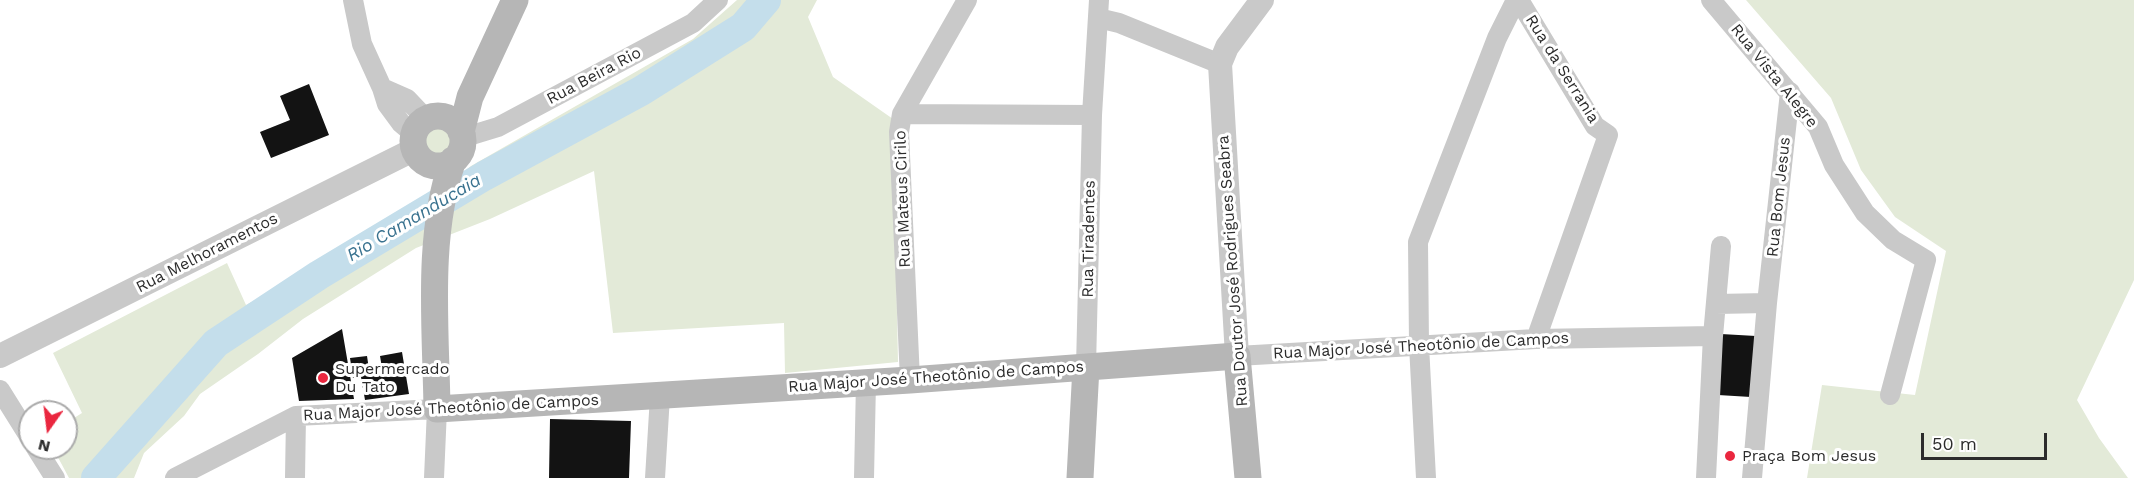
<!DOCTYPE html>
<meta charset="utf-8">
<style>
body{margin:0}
#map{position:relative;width:2134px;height:478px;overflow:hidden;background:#fff;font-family:"Work Sans",sans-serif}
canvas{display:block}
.north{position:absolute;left:18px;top:400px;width:60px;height:60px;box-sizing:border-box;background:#fff;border:2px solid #ababab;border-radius:50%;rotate:194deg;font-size:16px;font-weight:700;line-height:24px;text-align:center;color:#2c2c2c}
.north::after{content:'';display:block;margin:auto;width:21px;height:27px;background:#ea273f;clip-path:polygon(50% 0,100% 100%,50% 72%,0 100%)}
.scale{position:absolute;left:1921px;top:433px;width:126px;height:27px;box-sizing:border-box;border:3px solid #2c2c2c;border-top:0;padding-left:8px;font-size:18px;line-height:21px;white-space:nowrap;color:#2c2c2c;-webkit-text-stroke:4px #fff;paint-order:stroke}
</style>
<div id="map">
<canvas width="2134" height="478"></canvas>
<div class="north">N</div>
<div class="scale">50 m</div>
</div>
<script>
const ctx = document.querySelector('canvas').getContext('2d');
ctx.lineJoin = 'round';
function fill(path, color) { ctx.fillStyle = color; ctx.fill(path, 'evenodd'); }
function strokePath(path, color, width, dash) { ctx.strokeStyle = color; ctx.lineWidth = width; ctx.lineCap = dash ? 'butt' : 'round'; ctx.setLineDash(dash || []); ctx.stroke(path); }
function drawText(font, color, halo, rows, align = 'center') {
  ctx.font = font + ' "Work Sans",sans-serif'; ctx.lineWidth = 6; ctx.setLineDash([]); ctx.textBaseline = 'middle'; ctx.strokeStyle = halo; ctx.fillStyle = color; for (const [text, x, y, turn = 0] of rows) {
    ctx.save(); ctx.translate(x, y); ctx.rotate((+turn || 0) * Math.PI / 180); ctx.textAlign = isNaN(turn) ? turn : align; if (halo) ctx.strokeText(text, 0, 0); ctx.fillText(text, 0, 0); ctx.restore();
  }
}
const green = new Path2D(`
 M 737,0 L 817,0 L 808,17 L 833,77 L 893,119 L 898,362 L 785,373 L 784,323 L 613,333 L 594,171 L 490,219 L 416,248 L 303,319 L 258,354 L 200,394 L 184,416 L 144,453 L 134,478 L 69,478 L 53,448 L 66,448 L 66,423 L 82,413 L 53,353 L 227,263 L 246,305 L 414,214 L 471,166 L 693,39 Z
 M 1746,0 L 2134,0 L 2134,280 L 2077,400 L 2099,438 L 2128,478 L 1807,478 L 1822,385 L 1915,395 L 1946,251 L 1895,217 L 1861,170 L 1831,98 Z
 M 433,120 L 440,120 L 453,126 C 461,150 461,150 440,163 L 426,160 L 421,155 L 421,128 Z`);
const river = new Path2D(`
 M 96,478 L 216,343 L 319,275 L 484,176 L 641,91 L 743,27 L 766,0`);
const building = new Path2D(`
 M 309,84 L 329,135 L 271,158 L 260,132 L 290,120 L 280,96 Z
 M 342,329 L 354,399 L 299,401 L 292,358 Z
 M 1721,334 L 1756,336 L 1751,397 L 1718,395 Z
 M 402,352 L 409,394 L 365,400 L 361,377 L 353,378 L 350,358 L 367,356 L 370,376 L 383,374 L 380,356 Z
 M 550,419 L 631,421 L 629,478 L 549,478 Z`);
const minor = new Path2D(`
 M 353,0 L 362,44 L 382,88 L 387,104 L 401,123 L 414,134
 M 1519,0 L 1595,126 L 1608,135 L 1536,339
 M 1711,0 L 1818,127 L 1834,165 L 1865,213 L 1893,240 L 1926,260 L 1890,395
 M 1098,18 L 1119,23 L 1220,64
 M 382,88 L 407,99 L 426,119
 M 902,114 L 1092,115
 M 462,138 L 498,127 L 693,23 L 718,0
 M 1716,304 L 1767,303
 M 1237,356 L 1536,339 L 1713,336
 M 1086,367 L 1092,115 L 1099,0
 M 910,380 L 899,132 L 902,114 L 967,0
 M 0,390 L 30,438
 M 36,448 L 55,478
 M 175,478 L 296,416 L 437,409 L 434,478
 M 295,478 L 296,416
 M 655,478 L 660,396
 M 864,478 L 866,382
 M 1426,478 L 1419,345 L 1418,242 L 1497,38 L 1516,0
 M 1706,478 L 1713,336 L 1721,246
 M 1752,478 L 1767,303 L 1790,92`);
const tertiary = new Path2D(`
 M 0,356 L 415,149
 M 1237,356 L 1220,64 L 1227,47 L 1262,0`);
const secondary = new Path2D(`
 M413 141a25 25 0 1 1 50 0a25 25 0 1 1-50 0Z
 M 461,132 L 470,97 L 515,0
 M 453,160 C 426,235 436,330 437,409 L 910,380 L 1237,356 L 1248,478
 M 1080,478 L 1086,367`);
const markers = [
 [323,378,6,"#ea273f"],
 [1730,456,6,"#ea273f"]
];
const streetNames = [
 ["Rua da Serrania",1562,69,58],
 ["Rua Beira Rio",594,76,-28],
 ["Rua Vista Alegre",1774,76,51],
 ["Rua Bom Jesus",1779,197,-84],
 ["Rua Mateus Cirilo",903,199,-92],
 ["Rua Tiradentes",1089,239,-89],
 ["Rua Melhoramentos",207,253,-27],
 ["Rua Doutor José Rodrigues Seabra",1233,271,-94],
 ["Rua Major José Theotônio de Campos",1421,346,-3],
 ["Rua Major José Theotônio de Campos",936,377,-4],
 ["Rua Major José Theotônio de Campos",451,408,-3]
];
const poiNames = [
 ["Supermercado",335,369],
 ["Du Tato",335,387],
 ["Praça Bom Jesus",1742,456]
];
const waterNames = [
 ["Rio Camanducaia",414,218,-31]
];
fill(green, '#e3ead8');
strokePath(river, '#c4deeb', 30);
fill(building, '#131313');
strokePath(minor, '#c9c9c9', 20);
strokePath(tertiary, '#c9c9c9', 24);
strokePath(secondary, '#b6b6b6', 27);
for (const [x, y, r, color] of markers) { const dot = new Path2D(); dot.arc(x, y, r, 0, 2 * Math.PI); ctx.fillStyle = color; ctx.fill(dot); strokePath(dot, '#fff', 2); }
drawText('16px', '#2c2c2c', '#fff', streetNames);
drawText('16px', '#2c2c2c', '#fff', poiNames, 'left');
drawText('italic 18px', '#39728f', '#fff', waterNames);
</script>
